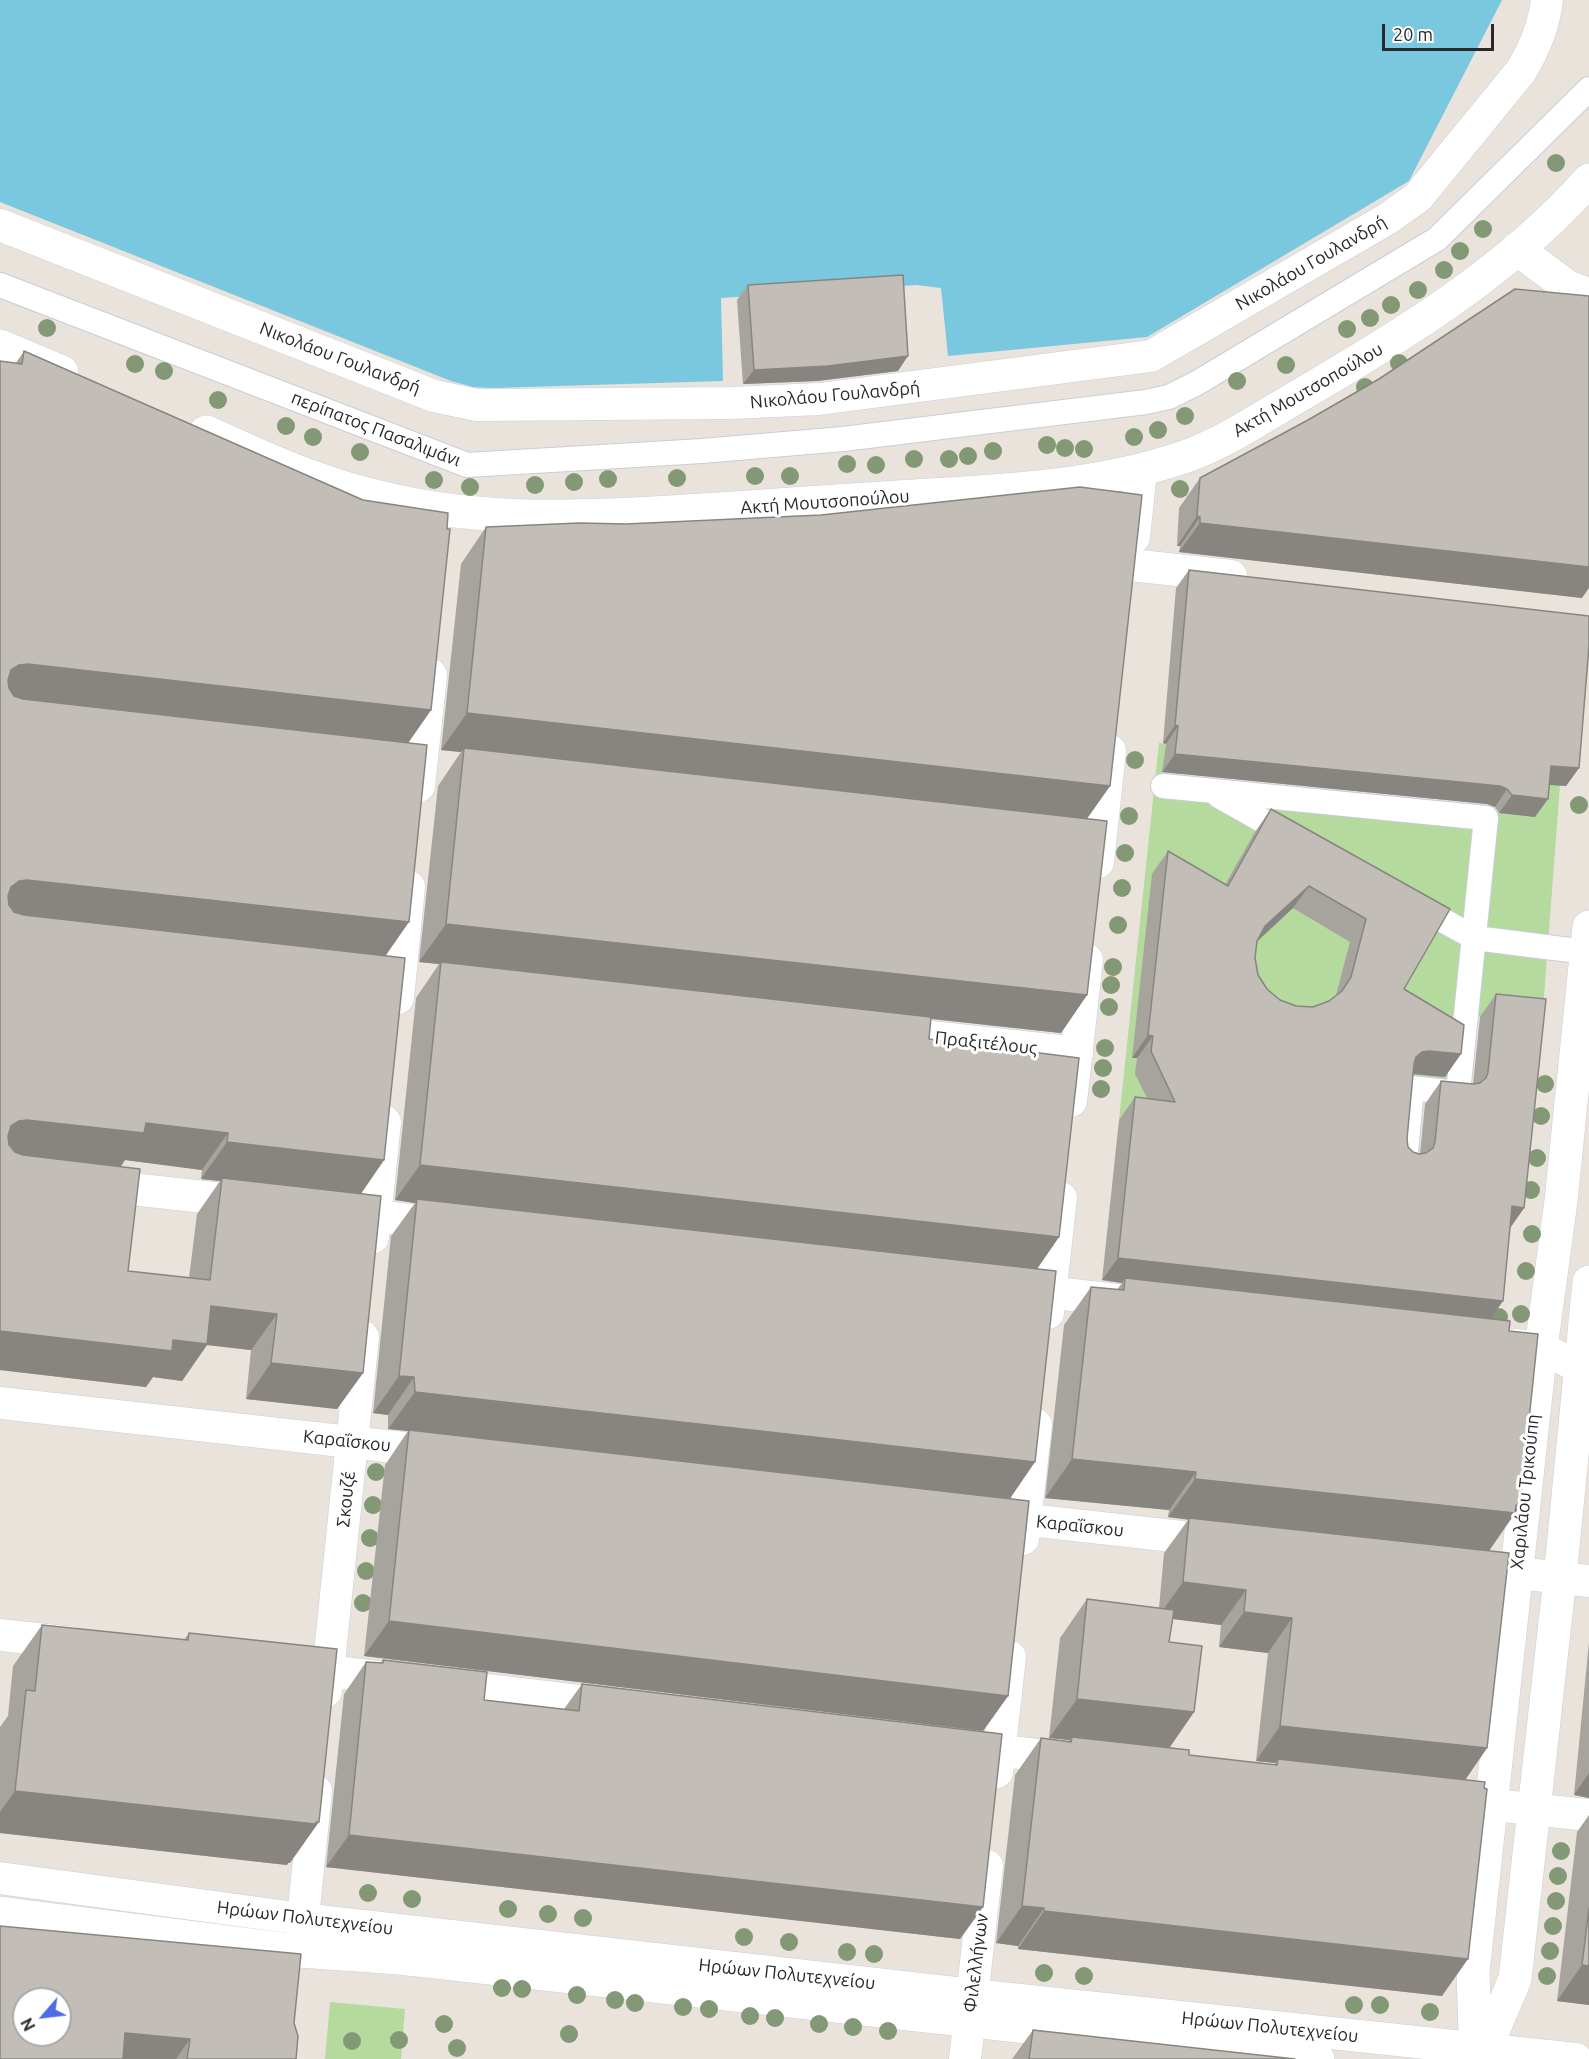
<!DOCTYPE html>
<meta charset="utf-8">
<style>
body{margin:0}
#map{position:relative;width:1589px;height:2059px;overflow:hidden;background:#e9e3dc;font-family:Ubuntu,sans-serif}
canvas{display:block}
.north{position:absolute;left:12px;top:1987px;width:60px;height:60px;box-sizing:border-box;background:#fff;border:2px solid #a9a9a9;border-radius:50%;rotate:242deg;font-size:16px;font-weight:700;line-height:24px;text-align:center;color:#292929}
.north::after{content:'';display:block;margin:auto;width:21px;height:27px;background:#4d6ce5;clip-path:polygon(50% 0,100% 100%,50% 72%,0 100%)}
.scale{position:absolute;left:1382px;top:24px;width:112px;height:27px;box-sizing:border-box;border:3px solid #292929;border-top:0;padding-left:8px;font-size:18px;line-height:21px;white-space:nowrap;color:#292929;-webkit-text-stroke:4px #fff;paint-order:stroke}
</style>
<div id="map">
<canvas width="1589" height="2059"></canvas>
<div class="north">N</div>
<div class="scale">20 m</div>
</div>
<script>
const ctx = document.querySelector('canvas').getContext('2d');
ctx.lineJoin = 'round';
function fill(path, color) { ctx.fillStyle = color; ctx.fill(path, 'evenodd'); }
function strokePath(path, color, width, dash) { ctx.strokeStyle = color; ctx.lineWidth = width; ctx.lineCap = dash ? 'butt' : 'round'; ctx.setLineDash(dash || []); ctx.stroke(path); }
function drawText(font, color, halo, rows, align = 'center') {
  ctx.font = font + ' Ubuntu,sans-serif'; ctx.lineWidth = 6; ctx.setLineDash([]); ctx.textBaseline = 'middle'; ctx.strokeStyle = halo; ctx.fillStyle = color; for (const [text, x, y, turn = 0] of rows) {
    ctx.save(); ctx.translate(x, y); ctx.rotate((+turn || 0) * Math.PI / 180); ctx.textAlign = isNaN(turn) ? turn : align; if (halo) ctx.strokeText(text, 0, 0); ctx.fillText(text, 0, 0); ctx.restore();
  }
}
const green = new Path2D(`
 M 1159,743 L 1166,744 L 1162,776 L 1535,817 L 1538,783 L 1560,785 L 1542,1023 L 1473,1016 L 1463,1101 L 1419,1096 L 1119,1120 Z
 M 330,2002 L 405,2009 L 401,2059 L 325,2059 Z`);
const water = new Path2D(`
 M 0,0 L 1502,0 L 1409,181 L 1147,337 L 948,356 L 941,288 L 916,285 L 721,298 L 723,381 L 493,388 L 473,387 L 451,381 L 0,202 Z`);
const pedestrian = new Path2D(`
 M 0,285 L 467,465 L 702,451 L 843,439 L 1146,402 L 1169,397 L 1197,383 L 1437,239 L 1589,89
 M 1163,786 L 1486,818 L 1458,1093 L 1412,1088 L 1405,1163
 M 1219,796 L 1290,836
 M 1415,905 L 1475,938 L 1586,952`);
const minor = new Path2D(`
 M 0,225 L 434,396 L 477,405 L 731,403 L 819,399 L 1151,356 L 1387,219 L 1418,197 L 1521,71 C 1535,48 1544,26 1547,0
 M 1134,537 L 1141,471
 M 1131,565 L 1231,576
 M 419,786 L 431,675
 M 1098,862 L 1110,751
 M 398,998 L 409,887
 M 886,1032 L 1077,1053
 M 1071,1101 L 1087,960
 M 96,1185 L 249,1202
 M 338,1212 L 446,1224
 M 373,1237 L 385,1122
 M 1011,1288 L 1126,1301
 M 1048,1313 L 1061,1198
 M 1515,1345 L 1541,1348 L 1581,1368 L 1589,1369
 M 0,1403 L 440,1452
 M 984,1515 L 1218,1541
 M 1023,1539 L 1036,1425
 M 1492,1570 L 1589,1581
 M 0,1635 L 74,1643
 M 293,1667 L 613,1705
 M 326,1691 L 363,1337
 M 958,1746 L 1072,1759
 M 997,1772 L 1010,1657
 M 1465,1802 L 1589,1815
 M 0,1878 L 303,1919 L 973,1995 L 1576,2059
 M 301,1938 L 316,1791
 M 965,2059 L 987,1866`);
const tertiary = new Path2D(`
 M 1517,249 L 1568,287 L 1589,295
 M 1482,2057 L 1515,1979 L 1560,1578 L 1589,1282
 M 1476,2059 L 1473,1972 L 1541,1348 L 1561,1201 L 1589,927`);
const secondary = new Path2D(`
 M 0,346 L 62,372
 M 206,432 C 245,449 284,468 324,481 C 351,491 382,498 410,504 C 485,519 559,517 634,514 C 711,510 788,504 866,499 C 971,491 1082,492 1184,457 C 1225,443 1264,416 1302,394 C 1405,334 1509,270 1589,180
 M 0,1913 L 299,1951 L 399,1958 L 1318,2059`);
const trees = [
 [1556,163],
 [1483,229],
 [1460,251],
 [1444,270],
 [1418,290],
 [1391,305],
 [1370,318],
 [47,328],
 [1347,329],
 [1399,363],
 [135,364],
 [1286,365],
 [164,371],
 [1237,381],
 [1365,387],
 [218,400],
 [1185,416],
 [286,426],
 [1158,430],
 [313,437],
 [1134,437],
 [1047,445],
 [1065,448],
 [1084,449],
 [993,451],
 [360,452],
 [968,456],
 [914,459],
 [949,459],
 [847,464],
 [876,465],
 [755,476],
 [790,476],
 [677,478],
 [608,479],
 [434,480],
 [574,482],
 [535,485],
 [470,487],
 [1180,489],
 [1135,760],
 [1579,805],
 [1129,816],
 [1125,853],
 [1122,888],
 [1118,925],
 [1113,967],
 [1111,985],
 [1109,1007],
 [1105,1048],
 [1103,1068],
 [1545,1084],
 [1101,1089],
 [1541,1116],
 [1537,1158],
 [1531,1190],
 [1532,1234],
 [1526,1271],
 [1521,1314],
 [1499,1317],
 [376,1472],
 [373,1505],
 [370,1538],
 [366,1571],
 [363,1603],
 [1561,1851],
 [1558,1876],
 [368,1893],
 [412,1899],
 [1556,1901],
 [508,1909],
 [548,1914],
 [583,1918],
 [1553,1926],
 [744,1937],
 [789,1942],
 [1550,1951],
 [847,1952],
 [874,1954],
 [1044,1973],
 [1084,1976],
 [1547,1976],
 [502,1988],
 [522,1989],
 [577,1995],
 [615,2000],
 [635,2003],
 [1354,2005],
 [1380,2005],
 [683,2007],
 [709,2009],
 [1430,2012],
 [750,2016],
 [775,2018],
 [444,2024],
 [819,2024],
 [853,2027],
 [888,2031],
 [569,2034],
 [399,2040],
 [352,2041],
 [457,2048]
];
const wall = new Path2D(`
 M 748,285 L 898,371 L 817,381 L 743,384 L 737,300 Z
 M 24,351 L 431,710 L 408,743 L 386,955 L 384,1160 L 361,1194 L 363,1373 L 337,1409 L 246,1399 L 251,1350 L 207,1345 L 182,1381 L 153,1377 L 146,1387 L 0,1370 L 16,363 ZM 125,1160 L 202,1170 L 201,1179 L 220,1181 L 197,1214 L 189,1278 L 128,1271 L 121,1166 Z
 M 1200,478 L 1582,598 L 1179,552 L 1180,546 L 1177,546 L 1179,508 Z
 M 486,527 L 1110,786 L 1087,818 L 1087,995 L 1061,1033 L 931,1019 L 929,1039 L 1059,1237 L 1037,1269 L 1010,1498 L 1008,1696 L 983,1731 L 364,1656 L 385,1465 L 408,1431 L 388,1429 L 388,1415 L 373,1413 L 391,1236 L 415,1203 L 395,1200 L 416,998 L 439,964 L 419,962 L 438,786 L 461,752 L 441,750 L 461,564 Z
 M 1189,570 L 1579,768 L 1566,786 L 1549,785 L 1535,817 L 1499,813 L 1495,807 L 1487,804 L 1162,772 L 1166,744 L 1163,743 L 1176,588 Z
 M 1271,809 L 1450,909 L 1404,989 L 1445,1077 L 1413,1074 L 1407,1139 L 1408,1147 L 1413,1152 L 1420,1154 L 1425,1104 L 1441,1081 L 1473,1084 L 1480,1017 L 1496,994 L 1524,1208 L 1510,1228 L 1490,1319 L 1509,1331 L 1520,1506 L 1489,1551 L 1487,1748 L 1465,1780 L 1442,1996 L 1018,1949 L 1018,1946 L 996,1943 L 1015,1775 L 1041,1738 L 1068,1741 L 1069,1740 L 1049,1738 L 1060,1638 L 1087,1599 L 1159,1608 L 1164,1553 L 1188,1520 L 1168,1517 L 1169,1510 L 1045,1498 L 1064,1325 L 1091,1287 L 1117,1290 L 1122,1283 L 1102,1280 L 1119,1120 L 1135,1097 L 1147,1098 L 1135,1074 L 1137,1058 L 1132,1058 L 1152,874 L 1168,851 L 1225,885 L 1255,832 ZM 1293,908 L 1350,942 L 1336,995 L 1329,1001 L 1313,1007 L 1296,1006 L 1280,1000 L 1267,989 L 1258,975 L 1255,958 L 1257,941 ZM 1172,1619 L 1221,1625 L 1219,1647 L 1268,1653 L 1256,1761 L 1275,1763 L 1274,1765 L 1189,1755 L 1170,1747 L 1194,1712 L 1169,1642 Z
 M 42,1625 L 184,1640 L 189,1633 L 290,1863 L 288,1863 L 287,1865 L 0,1833 L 0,1727 L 8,1716 L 13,1666 Z
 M 1589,1642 L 1589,1798 L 1574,1795 Z
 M 383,1660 L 484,1700 L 564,1709 L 582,1684 L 983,1907 L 960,1939 L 326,1867 L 344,1694 L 366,1662 L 381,1663 Z
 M 1589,1815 L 1589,2005 L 1557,2001 L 1577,1832 Z
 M 294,2023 L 296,2059 L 0,2059 Z
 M 1033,2030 L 1295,2059 L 1012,2059 Z`);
const shadedWall = new Path2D(`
 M 908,356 L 898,371 L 817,381 L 743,384 L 754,370 Z
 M 1197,516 L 1200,517 L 1180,546 L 1177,546 Z
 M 1200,523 L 1589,567 L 1589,588 L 1582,598 L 1179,552 Z
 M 28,664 L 431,710 L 406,746 L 0,700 L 11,670 L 19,665 Z
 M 467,713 L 1110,786 L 1084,823 L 464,748 L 461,752 L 441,750 Z
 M 1175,725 L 1178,726 L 1166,744 L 1163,743 Z
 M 1175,754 L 1500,786 L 1507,789 L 1495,807 L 1487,804 L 1162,772 Z
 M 1551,766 L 1579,768 L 1566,786 L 1538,784 Z
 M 1512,795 L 1548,799 L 1535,817 L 1499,813 Z
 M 27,880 L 409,922 L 384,958 L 0,916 L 11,887 L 19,881 Z
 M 1309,886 L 1293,908 L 1249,949 L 1265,926 Z
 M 446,924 L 1087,995 L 1061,1033 L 440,965 L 441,962 L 439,964 L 419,962 Z
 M 1148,1035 L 1153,1036 L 1137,1058 L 1132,1058 Z
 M 1429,1051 L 1461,1054 L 1445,1077 L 1413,1074 L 1406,1075 L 1416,1057 L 1422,1052 Z
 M 27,1120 L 146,1123 L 228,1133 L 202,1170 L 125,1160 L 119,1169 L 0,1156 L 11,1126 L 19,1121 Z
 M 227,1142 L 384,1160 L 359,1196 L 222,1178 L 220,1181 L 201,1179 Z
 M 420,1165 L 1059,1237 L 1034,1273 L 417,1199 L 415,1203 L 395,1200 Z
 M 1512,1206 L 1524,1208 L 1508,1231 Z
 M 1118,1258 L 1503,1301 L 1487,1324 L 1125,1278 L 1122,1283 L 1102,1280 Z
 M 211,1306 L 277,1314 L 251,1350 L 207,1345 L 182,1381 L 153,1377 L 146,1387 L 0,1370 L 0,1331 L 173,1340 Z
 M 271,1363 L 363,1373 L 337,1409 L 246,1399 Z
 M 399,1376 L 414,1377 L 388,1415 L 373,1413 Z
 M 415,1392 L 1035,1462 L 1009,1500 L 409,1430 L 408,1431 L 388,1429 Z
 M 1072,1459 L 1196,1472 L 1169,1510 L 1045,1498 Z
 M 1195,1479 L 1516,1505 L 1520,1506 L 1488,1552 L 1168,1517 Z
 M 1183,1582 L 1246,1590 L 1221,1625 L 1158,1617 Z
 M 1244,1612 L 1292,1618 L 1268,1653 L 1219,1647 Z
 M 389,1621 L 1008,1696 L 983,1731 L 364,1656 Z
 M 1077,1699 L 1194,1712 L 1167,1751 L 1072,1737 L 1069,1740 L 1049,1738 Z
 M 1280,1726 L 1487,1748 L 1463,1783 L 1278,1759 L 1275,1763 L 1256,1761 Z
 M 1589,1773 L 1589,1798 L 1574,1795 Z
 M 15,1791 L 316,1822 L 319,1822 L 290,1863 L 288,1863 L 287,1865 L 0,1833 L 0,1812 Z
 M 349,1835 L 983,1907 L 960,1939 L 326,1867 Z
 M 1022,1906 L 1044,1908 L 1018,1946 L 996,1943 Z
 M 1044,1911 L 1468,1959 L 1442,1996 L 1018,1949 Z
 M 1582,1965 L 1589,1966 L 1589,2005 L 1557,2001 Z
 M 125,2033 L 190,2039 L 176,2059 L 107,2059 Z`);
const building = new Path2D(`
 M 903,275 L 908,356 L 828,366 L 754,370 L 748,285 Z
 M 1515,289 L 1589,296 L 1589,567 L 1200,523 L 1200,517 L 1197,516 L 1200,478 L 1308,420 L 1379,379 Z
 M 24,351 L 363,500 L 448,513 L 447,529 L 450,529 L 431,710 L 28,664 L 19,665 L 11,670 L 8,680 L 9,688 L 14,696 L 23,699 L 427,745 L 409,922 L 27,880 L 19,881 L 11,887 L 8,896 L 9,905 L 14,912 L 24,915 L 405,958 L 384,1160 L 227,1142 L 228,1133 L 146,1123 L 144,1133 L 27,1120 L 19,1121 L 11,1126 L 8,1136 L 9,1145 L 15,1152 L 23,1155 L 140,1169 L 128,1271 L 210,1280 L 222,1178 L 381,1196 L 363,1373 L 271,1363 L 277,1314 L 211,1306 L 207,1344 L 173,1340 L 172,1351 L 0,1331 L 0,361 L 22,364 Z
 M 1080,487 L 1142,495 L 1110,786 L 467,713 L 486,527 L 580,523 L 626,524 L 821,515 Z
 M 1189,570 L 1589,616 L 1589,646 L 1579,768 L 1551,766 L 1548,799 L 1512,795 L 1507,789 L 1500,786 L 1175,754 L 1178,726 L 1175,725 Z
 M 464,748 L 1107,821 L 1087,995 L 446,924 Z
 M 1271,809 L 1450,909 L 1404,989 L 1464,1025 L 1461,1054 L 1429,1051 L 1422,1052 L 1416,1057 L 1414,1064 L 1407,1139 L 1408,1147 L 1413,1152 L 1419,1154 L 1426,1153 L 1433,1148 L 1435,1142 L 1441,1081 L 1473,1084 L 1480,1083 L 1486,1078 L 1488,1072 L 1496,994 L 1546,999 L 1524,1208 L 1512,1206 L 1503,1301 L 1118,1258 L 1135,1097 L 1175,1102 L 1151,1051 L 1153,1036 L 1148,1035 L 1168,851 L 1228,886 ZM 1309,886 L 1366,919 L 1351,977 L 1342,991 L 1329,1001 L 1313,1007 L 1296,1006 L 1280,1000 L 1267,989 L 1258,975 L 1255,958 L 1257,941 L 1265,926 Z
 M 441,962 L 931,1017 L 929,1039 L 1079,1058 L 1059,1237 L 420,1165 Z
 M 417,1199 L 1056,1271 L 1035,1462 L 415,1392 L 414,1377 L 399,1376 Z
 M 1125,1278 L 1510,1321 L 1509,1331 L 1538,1334 L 1520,1506 L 1516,1505 L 1515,1513 L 1195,1479 L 1196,1472 L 1072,1459 L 1091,1287 L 1124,1290 Z
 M 409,1430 L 1029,1501 L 1008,1696 L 389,1621 Z
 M 1189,1518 L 1509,1553 L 1487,1748 L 1280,1726 L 1292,1618 L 1244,1612 L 1246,1590 L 1183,1582 Z
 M 1087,1599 L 1174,1610 L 1169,1642 L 1202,1646 L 1194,1712 L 1077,1699 Z
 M 42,1625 L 188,1640 L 189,1633 L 337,1649 L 319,1822 L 316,1822 L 315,1824 L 15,1791 L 26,1690 L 35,1691 Z
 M 383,1660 L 487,1672 L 484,1700 L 579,1711 L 582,1684 L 1002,1734 L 983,1907 L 349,1835 L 366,1662 L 383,1663 Z
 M 1072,1737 L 1189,1750 L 1189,1755 L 1277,1765 L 1278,1759 L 1485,1782 L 1484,1788 L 1487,1789 L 1468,1959 L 1044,1911 L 1044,1908 L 1022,1906 L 1041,1738 L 1071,1742 Z
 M 1589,1908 L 1589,1966 L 1582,1965 Z
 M 0,1926 L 301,1954 L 294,2023 L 298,2036 L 296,2059 L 187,2059 L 190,2039 L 125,2033 L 123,2059 L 0,2059 ZM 24,1999 L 60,1999 L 60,2035 L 24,2035 Z
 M 1033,2030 L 1295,2059 L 1029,2059 Z`);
const streetNames = [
 ["Νικολάου Γουλανδρή",1311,263,-30],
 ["Νικολάου Γουλανδρή",340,358,21],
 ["Ακτή Μουτσοπούλου",1308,390,-30],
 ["Νικολάου Γουλανδρή",835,395,-5],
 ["περίπατος Πασαλιμάνι",376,429,21],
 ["Ακτή Μουτσοπούλου",825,502,-4],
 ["Πραξιτέλους",986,1043,6],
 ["Καραΐσκου",347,1441,6],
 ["Χαριλάου Τρικούπη",1525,1492,-84],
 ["Σκουζέ",346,1499,-84],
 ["Καραΐσκου",1080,1526,6],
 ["Ηρώων Πολυτεχνείου",305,1918,7],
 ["Φιλελλήνων",976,1963,-83],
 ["Ηρώων Πολυτεχνείου",787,1974,6],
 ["Ηρώων Πολυτεχνείου",1270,2027,6]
];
fill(green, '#b4da9e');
fill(water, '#7ac7e0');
strokePath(pedestrian, '#cacdd9', 26);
strokePath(minor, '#cacdd9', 33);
strokePath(tertiary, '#cacdd9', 34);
strokePath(secondary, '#cacdd9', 34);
strokePath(pedestrian, '#fff', 24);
strokePath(minor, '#fff', 32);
strokePath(tertiary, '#fff', 33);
strokePath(secondary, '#fff', 33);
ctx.fillStyle = '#839975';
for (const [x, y] of trees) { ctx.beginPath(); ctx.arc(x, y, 9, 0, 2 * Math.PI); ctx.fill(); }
fill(wall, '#a7a39d');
fill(shadedWall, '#888580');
fill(building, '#c2beb7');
strokePath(building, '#888580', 1.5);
drawText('18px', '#292929', '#fff', streetNames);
</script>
